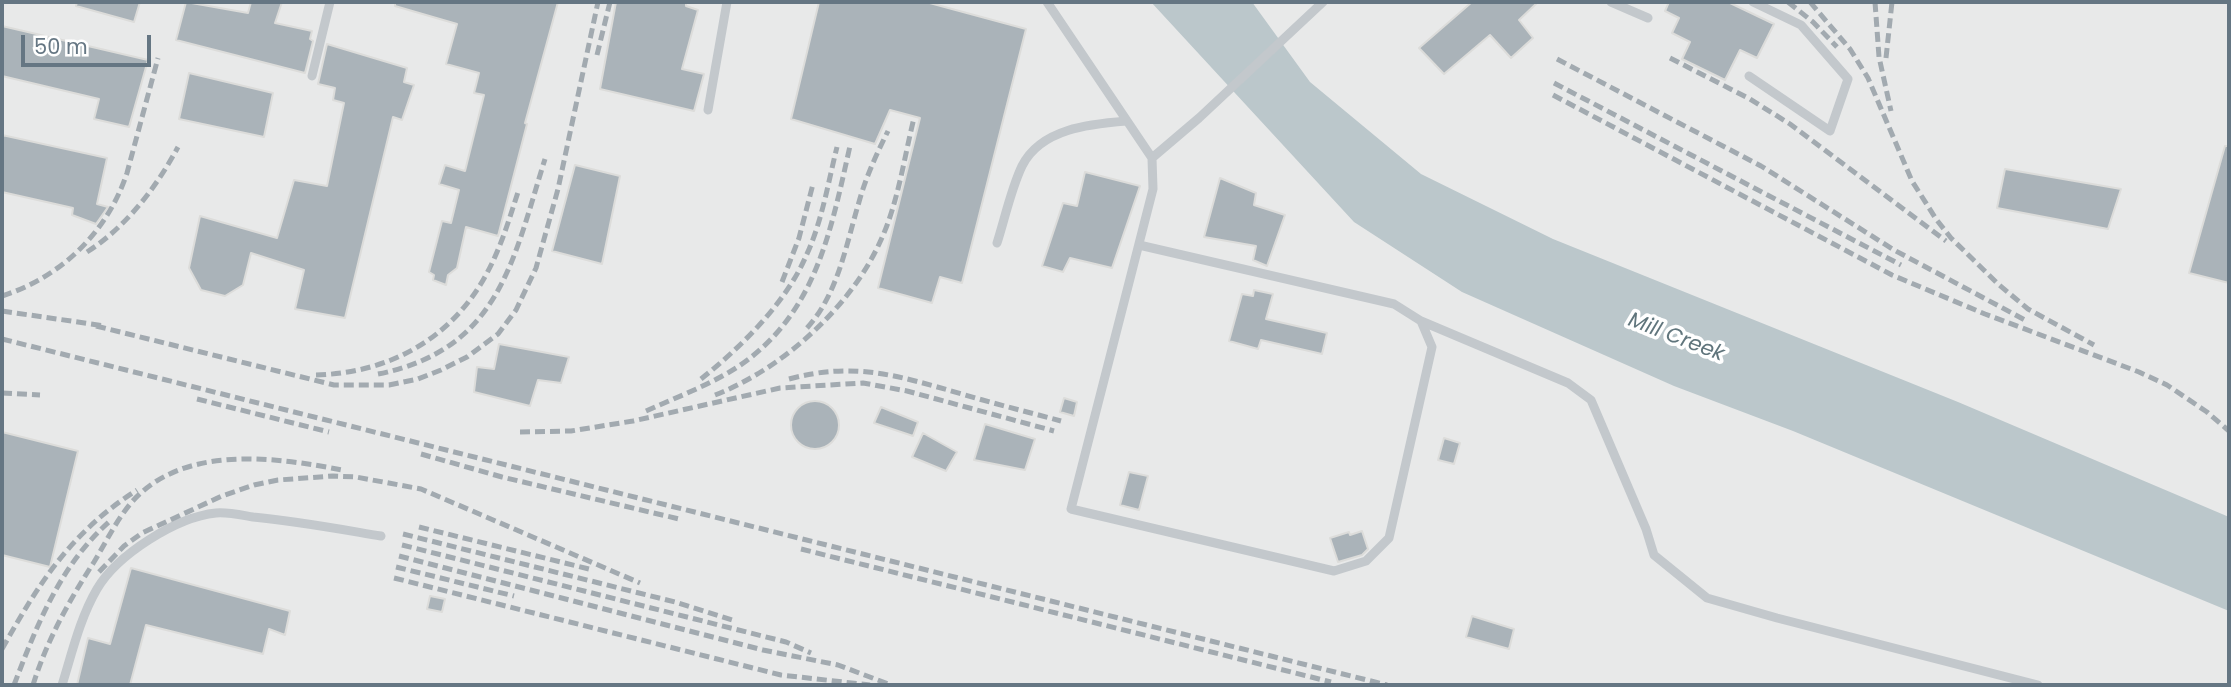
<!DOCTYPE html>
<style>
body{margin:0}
#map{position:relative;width:2231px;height:687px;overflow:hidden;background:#fafaf8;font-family:Poppins,sans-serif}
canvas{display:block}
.frame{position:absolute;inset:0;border:4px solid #657683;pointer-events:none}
.scale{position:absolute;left:21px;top:35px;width:130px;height:32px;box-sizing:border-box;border:4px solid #657683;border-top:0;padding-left:9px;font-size:21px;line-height:24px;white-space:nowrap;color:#657683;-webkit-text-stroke:5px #fff;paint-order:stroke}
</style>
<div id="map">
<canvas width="2231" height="687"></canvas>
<div class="frame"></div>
<div class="scale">50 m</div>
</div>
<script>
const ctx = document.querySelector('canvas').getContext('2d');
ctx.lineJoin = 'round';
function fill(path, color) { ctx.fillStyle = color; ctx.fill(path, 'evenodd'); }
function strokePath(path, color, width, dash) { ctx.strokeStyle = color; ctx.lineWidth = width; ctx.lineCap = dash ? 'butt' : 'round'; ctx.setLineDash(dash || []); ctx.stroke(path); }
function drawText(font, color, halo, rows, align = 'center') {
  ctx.font = font + ' Poppins,sans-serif'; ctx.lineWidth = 7; ctx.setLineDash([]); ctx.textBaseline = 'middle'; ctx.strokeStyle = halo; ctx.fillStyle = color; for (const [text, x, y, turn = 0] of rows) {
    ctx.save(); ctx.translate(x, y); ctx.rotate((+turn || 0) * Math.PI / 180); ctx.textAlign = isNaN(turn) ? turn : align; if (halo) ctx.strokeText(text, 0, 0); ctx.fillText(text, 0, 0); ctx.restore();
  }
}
const built = new Path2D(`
 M 2,2 L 2229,2 L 2229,685 L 2,685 Z`);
const water = new Path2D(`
 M 1151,2 L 1252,2 L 1310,82 L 1421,174 L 1553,239 L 1958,402 L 2229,517 L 2229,611 L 1793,431 L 1674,386 L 1462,292 L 1354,222 Z`);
const building = new Path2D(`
 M 77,2 L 140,2 L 134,22 L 76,6 Z
 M 186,2 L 248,13 L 251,2 L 282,2 L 275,23 L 312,31 L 310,39 L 313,41 L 305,73 L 176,40 Z
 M 395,2 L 558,2 L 525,123 L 527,124 L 498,236 L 466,227 L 457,268 L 448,275 L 446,285 L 433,280 L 434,275 L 429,272 L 442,221 L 451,223 L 459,190 L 439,184 L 445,165 L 465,171 L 484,95 L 474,93 L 479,73 L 446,64 L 457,24 L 395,6 Z
 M 616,2 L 686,2 L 686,6 L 698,10 L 682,69 L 704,74 L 694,111 L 600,89 Z
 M 819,2 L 926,2 L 1026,29 L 962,283 L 940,277 L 932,303 L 878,288 L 920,118 L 890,110 L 875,144 L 791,119 Z
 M 1472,2 L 1538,2 L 1519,20 L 1533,38 L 1511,58 L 1490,35 L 1444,74 L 1419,48 Z
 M 1669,2 L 1728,2 L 1774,24 L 1757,58 L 1740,50 L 1725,80 L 1682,59 L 1690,42 L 1672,33 L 1679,18 L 1665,11 Z
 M 2,26 L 148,60 L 129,127 L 94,119 L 99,99 L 2,76 Z
 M 327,44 L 407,68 L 404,82 L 414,85 L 402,120 L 393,117 L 345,318 L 295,309 L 304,270 L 251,253 L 243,285 L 225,296 L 201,290 L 189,268 L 200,216 L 277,238 L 294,180 L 327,186 L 344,103 L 333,100 L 335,88 L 318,84 Z
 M 189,73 L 273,93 L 264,137 L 179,119 Z
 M 2,135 L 107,158 L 97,204 L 108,207 L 96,224 L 72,215 L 73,208 L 2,192 Z
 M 2225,146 L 2229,146 L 2229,283 L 2189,273 Z
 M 575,165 L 620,176 L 602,264 L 552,251 Z
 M 2005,169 L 2121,189 L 2108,229 L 1997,208 Z
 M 1085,172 L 1140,186 L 1112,268 L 1070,258 L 1063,272 L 1042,266 L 1063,203 L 1077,206 Z
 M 1220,178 L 1256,193 L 1254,205 L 1285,215 L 1267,266 L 1253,260 L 1256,246 L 1204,237 Z
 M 1254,290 L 1273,294 L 1266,319 L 1327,333 L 1322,354 L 1261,340 L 1258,349 L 1229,341 L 1242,294 L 1253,296 Z
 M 499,344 L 569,357 L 561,383 L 538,380 L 530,406 L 474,392 L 477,367 L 494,369 Z
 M 1064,398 L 1077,402 L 1074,416 L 1060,412 Z
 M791 425a24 24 0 1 1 48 0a24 24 0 1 1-48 0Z
 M 881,407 L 918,422 L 913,436 L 874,423 Z
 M 985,424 L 1035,439 L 1025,470 L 974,460 Z
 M 2,432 L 78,451 L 50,567 L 2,555 Z
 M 923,433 L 957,452 L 946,471 L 912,457 Z
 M 1444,438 L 1460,443 L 1454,464 L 1438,460 Z
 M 1129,472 L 1148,476 L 1139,510 L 1120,505 Z
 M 1362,531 L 1368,549 L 1362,555 L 1338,562 L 1330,538 L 1349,532 L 1350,535 Z
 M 131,568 L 290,611 L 285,635 L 269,629 L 263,654 L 146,625 L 130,685 L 77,685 L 88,638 L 110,644 Z
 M 430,596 L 445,599 L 442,612 L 427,609 Z
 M 1472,616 L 1514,629 L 1509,649 L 1466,637 Z`);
const lane = new Path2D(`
 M 1047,2 L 1152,158 L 1153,189 L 1071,509 L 1334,571 L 1366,561 L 1389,538 L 1432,347 L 1421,321 L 1394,304 L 1139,245
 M 1611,2 L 1648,18
 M 312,76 L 330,2
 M 1749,76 L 1830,131 L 1848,79 L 1801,25 L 1753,2
 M 708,110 L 727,2
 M 1152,158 L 1199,118 L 1323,2
 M 997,243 C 1005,218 1011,189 1022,166 C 1041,128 1091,124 1127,121
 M 1421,321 L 1568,383 L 1591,400 L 1646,529 L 1654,555 L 1707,598 L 1777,618 L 2038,685
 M 62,685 C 72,653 80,618 97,589 C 117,555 176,517 216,513 C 228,512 241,515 253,517 C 296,521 339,529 381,536`);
const rail = new Path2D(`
 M 1788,2 L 1813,22 L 1837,47
 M 1810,2 L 1850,49 L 1868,78 L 1912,181 L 1936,219 L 1951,238 L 1998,284 L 2028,309 L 2094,345
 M 1875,2 L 1879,57 L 1891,111
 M 597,55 L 610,2
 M 1670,58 L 1750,99 L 1790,124 L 1946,241
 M 1886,58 L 1892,2
 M 1557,59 L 1761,166 L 1894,250 L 2025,320
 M 1554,83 L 1901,265
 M 1553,95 L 1892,275 L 1985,314 L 2139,372 L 2167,385 L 2207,412 L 2229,431
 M 87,252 C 126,227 156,188 178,147
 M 782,282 L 799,238 L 813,184
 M 2,296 C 61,277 107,233 127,173 L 158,58
 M 2,311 L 105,326
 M 96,326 L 334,385 L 389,385 L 418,379 L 441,370 L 467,357 L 498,334 L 516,310 L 536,268 L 558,189 L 598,2
 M 807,328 C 838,294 846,245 859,202 C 866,177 876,155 888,131
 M 2,339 L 1387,685
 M 378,374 C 499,350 513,261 545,159
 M 316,375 C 389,373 452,339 487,273 C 501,247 509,220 518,192
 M 701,379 C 740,348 786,303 806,256 C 822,222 828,183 837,147
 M 789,379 C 856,361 898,376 962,394 C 995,404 1028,412 1061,421
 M 2,393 L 40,395
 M 715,395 C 782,369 850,308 880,242 C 898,204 904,158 914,118
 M 197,399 L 329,432
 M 646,411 C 677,397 710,385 739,366 C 816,314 831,230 850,146
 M 520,432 L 571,431 L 633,421 L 780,388 L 863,383 L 907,391 L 1054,431
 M 421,454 L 502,477 L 679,519
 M 419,527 L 589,569
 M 403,534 L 675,602 L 732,620
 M 402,545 L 786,642 L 811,653
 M 801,549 L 1331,682
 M 399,556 L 763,650 L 838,665 L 891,685
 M 396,567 L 514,596
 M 99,572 L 124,546 L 142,533 L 222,496 L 254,485 L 278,480 L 333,476 L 356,477 L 421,489 L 640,583
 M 394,578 L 781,675 L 870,685
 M 2,649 C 39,583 71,532 137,490
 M 14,685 C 37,625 60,565 110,521
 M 33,685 C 47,640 69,601 94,562 C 106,542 116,521 131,503 C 182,444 275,457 342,470`);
const waterNames = [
 ["Mill Creek",1676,338,21]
];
fill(built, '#e8e9e9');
fill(water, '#bbc7cb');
fill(building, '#aab3b9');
strokePath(building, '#dcdcda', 2);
strokePath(lane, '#c3c8cc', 9);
strokePath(rail, '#a2aab0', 5, [10, 5]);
drawText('italic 21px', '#60757c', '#fff', waterNames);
</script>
